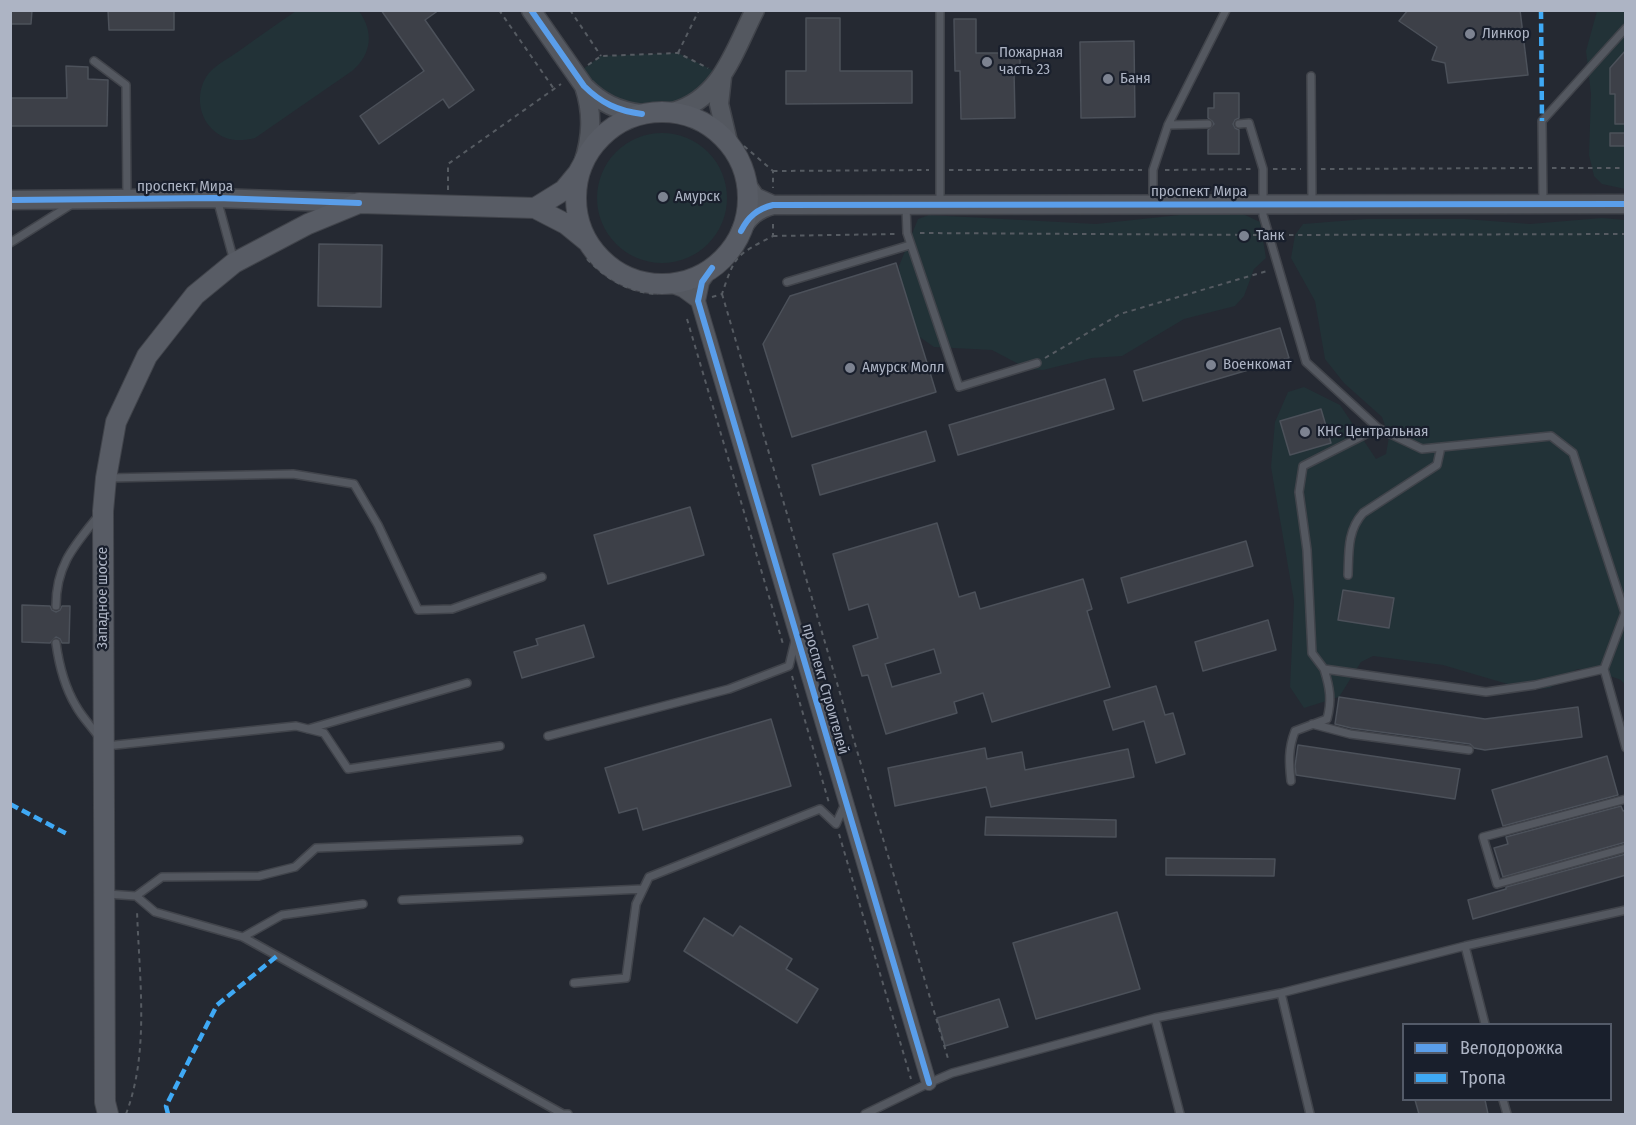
<!DOCTYPE html>
<meta charset="utf-8">
<style>
body{margin:0}
#map{position:relative;width:1636px;height:1125px;overflow:hidden;background:#252932;font-family:"Fira Sans Condensed",sans-serif}
canvas{display:block}
.frame{position:absolute;inset:0;border:12px solid #adb4c4;pointer-events:none}
.legend{position:absolute;left:1402px;top:1023px;width:210px;height:78px;box-sizing:border-box;background:#191f2c;border:2px solid #545b69;margin:0;padding:8px 10px;list-style:none;font-size:18px;color:#adb4c4}
.legend li{display:flex;align-items:center;gap:12px;height:30px}
.legend b{width:30px;border:2px solid #545b69}
</style>
<div id="map">
<canvas width="1636" height="1125"></canvas>
<div class="frame"></div>
<ul class="legend">
<li><b style="height:8px;background:#5a9eea"></b>Велодорожка</li>
<li><b style="height:8px;background:#3fa9f5"></b>Тропа</li>
</ul>
</div>
<script>
const ctx = document.querySelector('canvas').getContext('2d');
ctx.lineJoin = 'round';
function fill(path, color) { ctx.fillStyle = color; ctx.fill(path, 'evenodd'); }
function strokePath(path, color, width, dash) { ctx.strokeStyle = color; ctx.lineWidth = width; ctx.lineCap = dash ? 'butt' : 'round'; ctx.setLineDash(dash || []); ctx.stroke(path); }
function drawText(font, color, halo, rows, align = 'center') {
  ctx.font = font + ' "Fira Sans Condensed",sans-serif'; ctx.lineWidth = 4.5; ctx.setLineDash([]); ctx.textBaseline = 'middle'; ctx.strokeStyle = halo; ctx.fillStyle = color; for (const [text, x, y, turn = 0] of rows) {
    ctx.save(); ctx.translate(x, y); ctx.rotate((+turn || 0) * Math.PI / 180); ctx.textAlign = isNaN(turn) ? turn : align; if (halo) ctx.strokeText(text, 0, 0); ctx.fillText(text, 0, 0); ctx.restore();
  }
}
const green = new Path2D(`
 M 296,11 L 359,11 C 374,32 372,54 352,71 L 255,138 C 239,142 224,141 212,129 C 197,114 196,89 209,73 C 217,64 229,58 239,51 C 258,37 277,24 296,11 Z
 M 1597,11 L 1625,11 L 1625,189 L 1602,184 L 1594,176 L 1589,155 L 1591,94 L 1586,51 Z
 M 678,53 L 722,75 L 673,112 L 657,111 L 642,114 L 630,113 L 576,74 L 601,56 Z
 M597 198a65 65 0 1 1 130 0a65 65 0 1 1-130 0Z
 M 1216,211 L 1241,213 L 1260,222 L 1266,258 L 1254,269 L 1244,296 L 1235,306 L 1184,319 L 1122,356 L 1092,358 L 1043,370 L 1028,369 L 992,350 L 934,347 L 914,333 L 903,315 L 899,266 L 918,219 L 929,215 L 1096,224 Z
 M 1602,218 L 1625,220 L 1625,685 L 1621,680 L 1591,669 L 1577,669 L 1550,688 L 1528,690 L 1443,665 L 1373,656 L 1361,662 L 1339,697 L 1304,708 L 1290,687 L 1294,601 L 1271,467 L 1275,422 L 1288,392 L 1304,387 L 1340,405 L 1376,459 L 1386,454 L 1389,437 L 1382,417 L 1344,383 L 1325,359 L 1315,301 L 1291,258 L 1295,235 L 1303,224 L 1366,219 L 1465,219 L 1530,224 Z`);
const building = new Path2D(`
 M 10,10 L 32,10 L 31,24 L 10,24 Z
 M 108,10 L 174,10 L 174,30 L 109,30 Z
 M 381,10 L 439,10 L 425,20 L 474,90 L 449,108 L 443,99 L 379,144 L 360,116 L 424,71 Z
 M 1408,10 L 1520,10 L 1528,75 L 1448,83 L 1445,63 L 1432,60 L 1437,47 L 1399,21 Z
 M 806,18 L 840,18 L 840,71 L 912,71 L 912,103 L 786,104 L 786,71 L 806,71 Z
 M 954,19 L 976,19 L 976,53 L 1020,53 L 1020,70 L 1014,71 L 1015,118 L 961,119 L 960,71 L 955,71 Z
 M 1134,41 L 1135,117 L 1081,118 L 1080,42 Z
 M 1626,50 L 1626,124 L 1615,124 L 1615,94 L 1610,94 L 1610,68 Z
 M 66,66 L 88,67 L 88,79 L 108,80 L 107,126 L 10,126 L 10,98 L 67,98 Z
 M 1214,93 L 1239,93 L 1239,118 L 1235,120 L 1233,124 L 1235,128 L 1239,130 L 1239,154 L 1208,154 L 1208,130 L 1214,124 L 1212,121 L 1208,118 L 1208,108 L 1214,108 Z
 M 1610,133 L 1626,133 L 1626,146 L 1610,146 Z
 M 319,244 L 382,245 L 381,307 L 318,306 Z
 M 896,263 L 936,392 L 792,437 L 763,344 L 790,296 Z
 M 1280,328 L 1289,358 L 1143,401 L 1134,371 Z
 M 1105,379 L 1114,409 L 958,455 L 949,425 Z
 M 1321,409 L 1331,443 L 1290,455 L 1280,421 Z
 M 926,431 L 935,461 L 820,495 L 812,465 Z
 M 690,507 L 704,555 L 608,584 L 594,535 Z
 M 937,523 L 959,597 L 975,592 L 980,609 L 1083,579 L 1092,609 L 1087,611 L 1110,687 L 992,722 L 983,693 L 954,702 L 957,713 L 886,734 L 868,675 L 862,676 L 853,646 L 878,638 L 868,604 L 849,610 L 833,554 ZM 934,649 L 941,673 L 892,687 L 885,664 Z
 M 1246,541 L 1253,566 L 1128,603 L 1121,578 Z
 M 1343,590 L 1394,598 L 1389,628 L 1338,620 Z
 M 22,605 L 50,606 L 52,610 L 56,612 L 60,610 L 62,606 L 70,606 L 69,643 L 62,643 L 60,639 L 56,637 L 50,643 L 22,642 Z
 M 1268,620 L 1276,650 L 1203,671 L 1195,642 Z
 M 584,625 L 594,657 L 522,678 L 514,652 L 538,645 L 536,639 Z
 M 1156,686 L 1165,715 L 1173,713 L 1185,754 L 1156,763 L 1144,721 L 1113,730 L 1104,701 Z
 M 1339,697 L 1485,719 L 1578,707 L 1582,737 L 1485,750 L 1474,748 L 1470,744 L 1351,728 L 1335,724 Z
 M 771,719 L 791,786 L 643,830 L 637,808 L 619,813 L 605,768 Z
 M 1298,745 L 1460,769 L 1455,799 L 1296,775 L 1295,766 Z
 M 985,748 L 987,759 L 1022,752 L 1025,770 L 1128,749 L 1134,777 L 991,807 L 986,787 L 895,806 L 888,768 Z
 M 1607,756 L 1618,795 L 1503,826 L 1492,790 Z
 M 1621,806 L 1623,811 L 1626,810 L 1626,842 L 1503,877 L 1494,848 L 1508,844 L 1506,837 Z
 M 986,817 L 1116,820 L 1116,837 L 985,835 Z
 M 1626,854 L 1626,875 L 1473,919 L 1468,900 L 1506,889 L 1506,887 Z
 M 1166,858 L 1275,859 L 1274,876 L 1166,875 Z
 M 1117,912 L 1140,989 L 1036,1019 L 1013,943 Z
 M 704,918 L 733,936 L 740,926 L 792,959 L 786,969 L 818,989 L 797,1023 L 684,951 Z
 M 999,999 L 1008,1027 L 945,1046 L 937,1018 Z
 M 1415,1100 L 1485,1100 L 1488,1114 L 1419,1114 Z`);
const path = new Path2D(`
 M 499,10 L 554,89
 M 570,10 L 601,56
 M 678,53 L 699,10
 M 588,65 L 601,56 L 678,53 L 708,68
 M 744,146 L 773,171 L 773,188
 M 1552,168 L 1626,168
 M 1273,169 L 1301,169
 M 1321,169 L 1532,168
 M 949,170 L 1142,170
 M 1165,170 L 1253,169
 M 773,171 L 929,170
 M 448,190 L 448,164 L 561,84
 M 920,233 L 1259,235
 M 1280,235 L 1626,234
 M 773,236 L 896,234
 M 587,259 C 606,279 630,293 658,294
 M 722,294 L 949,1062
 M 712,297 L 722,294 C 735,255 736,255 773,236 L 773,223
 M 687,319 L 783,644
 M 1045,358 L 1120,314 L 1267,271
 M 792,676 L 829,803
 M 839,834 L 911,1079
 M 126,1114 C 150,1051 139,977 137,910`);
const service = new Path2D(`
 M 940,10 L 940,204
 M 94,61 L 126,85 L 127,199
 M 1311,76 L 1312,203
 M 1239,124 L 1249,123 L 1263,169 L 1263,215 L 1306,362 L 1378,428 L 1422,449 L 1551,436 L 1573,453 L 1625,613 L 1604,669 L 1626,748
 M 1168,125 L 1208,124
 M 217,199 L 234,261
 M 1153,204 L 1153,170 L 1168,125 L 1226,10
 M 1543,204 L 1542,121 L 1626,28
 M 906,207 L 907,233 L 959,387 L 1037,363
 M 10,243 L 72,204
 M 787,282 L 910,245
 M 1378,428 L 1303,466 L 1299,492 L 1307,550 L 1312,653 L 1324,669 L 1486,692 L 1535,685 L 1604,669
 M 108,478 L 293,474 L 354,484 L 378,525 L 418,610 L 452,609 L 542,577
 M 1348,575 C 1349,552 1347,531 1363,513 L 1437,465 L 1441,447
 M 56,606 C 56,565 74,546 99,515
 M 56,643 C 59,665 64,686 76,706 C 82,717 91,726 98,736
 M 1312,724 L 1350,734 L 1469,750
 M 308,729 L 467,683
 M 548,736 L 729,689 L 789,666 L 795,641
 M 106,746 L 296,726 L 324,733 L 348,769 L 500,746
 M 1291,781 C 1289,763 1288,749 1295,731 L 1327,719 C 1332,700 1330,688 1324,669
 M 1626,799 L 1483,837 L 1497,884 L 1626,848
 M 107,894 L 136,896 L 162,877 L 259,876 L 295,867 L 316,848 L 519,840
 M 136,896 L 155,912 L 243,937 L 563,1114 L 568,1114
 M 402,900 L 643,889
 M 243,937 L 282,915 L 363,904
 M 1465,946 L 1485,1024
 M 574,983 L 626,978 L 636,904 L 649,877 L 820,809 L 836,824 L 845,804
 M 1281,993 L 1310,1114
 M 1155,1018 L 1180,1114
 M 1503,1100 L 1507,1114
 M 865,1114 L 929,1083 L 952,1073 L 1155,1018 L 1281,993 L 1465,946 L 1626,910`);
const minor = new Path2D(`
 M 712,268 L 702,282 L 698,301 L 929,1083
 M 667,284 L 683,290 L 698,301`);
const tertiary = new Path2D(`
 M 531,10 L 584,86 C 601,103 618,111 642,114
 M 722,77 L 719,104 L 728,142
 M 673,112 C 721,99 734,51 755,10
 M 583,164 C 592,137 593,113 584,86
 M 747,185 L 755,197 L 773,205
 M 10,200 L 217,198 L 359,203
 M 741,231 C 748,217 757,209 773,205 L 1626,204`);
const secondary = new Path2D(`
 M576 198a86 86 0 1 1 172 0a86 86 0 1 1-172 0Z
 M 535,208 L 566,224 L 588,242
 M 108,1114 L 105,1102 L 103,511 L 106,478 L 116,422 L 147,356 L 195,295 L 234,263 L 308,224 L 359,203 L 535,208 L 564,190 L 578,173 L 583,164`);
const quiet = new Path2D(`
 M 1541,10 L 1542,121
 M 10,804 L 69,835
 M 168,1114 L 166,1106 L 217,1005 L 277,956`);
const cycleway = new Path2D(`
 M 531,10 L 584,86 C 601,103 618,111 642,114
 M 10,200 L 217,198 L 359,203
 M 741,231 C 748,217 757,209 773,205 L 1626,204
 M 712,268 L 702,282 L 698,301 L 929,1083`);
const markers = [
 [1470,34,6,"#7d8391"],
 [987,62,6,"#7d8391"],
 [1108,79,6,"#7d8391"],
 [663,197,6,"#7d8391"],
 [1244,236,6,"#7d8391"],
 [1211,365,6,"#7d8391"],
 [850,368,6,"#7d8391"],
 [1305,432,6,"#7d8391"]
];
const poiNames = [
 ["Линкор",1482,34],
 ["Пожарная",999,53],
 ["часть 23",999,70],
 ["Баня",1120,79],
 ["Амурск",675,197],
 ["Танк",1256,236],
 ["Военкомат",1223,365],
 ["Амурск Молл",862,368],
 ["КНС Центральная",1317,432]
];
const streetNames = [
 ["проспект Мира",185,187],
 ["проспект Мира",1199,192],
 ["Западное шоссе",103,598,-90],
 ["проспект Строителей",825,689,74]
];
fill(green, '#223237');
fill(building, '#3d4048');
strokePath(building, '#4c515a', 1.5);
strokePath(service, '#41444b', 10);
strokePath(minor, '#41444b', 16);
strokePath(tertiary, '#41444b', 21);
strokePath(secondary, '#41444b', 22);
strokePath(path, '#565b62', 2, [4.5, 4.5]);
strokePath(service, '#545860', 7);
strokePath(minor, '#545860', 14);
strokePath(tertiary, '#545860', 18);
strokePath(secondary, '#585c65', 20);
strokePath(quiet, '#3fa9f5', 4.5, [9, 4.5]);
strokePath(cycleway, '#5a9eea', 6);
for (const [x, y, r, color] of markers) { const dot = new Path2D(); dot.arc(x, y, r, 0, 2 * Math.PI); ctx.fillStyle = color; ctx.fill(dot); strokePath(dot, '#191f2c', 2); }
drawText('15px', '#adb4c4', '#191f2c', poiNames, 'left');
drawText('15px', '#adb4c4', '#191f2c', streetNames);
</script>
